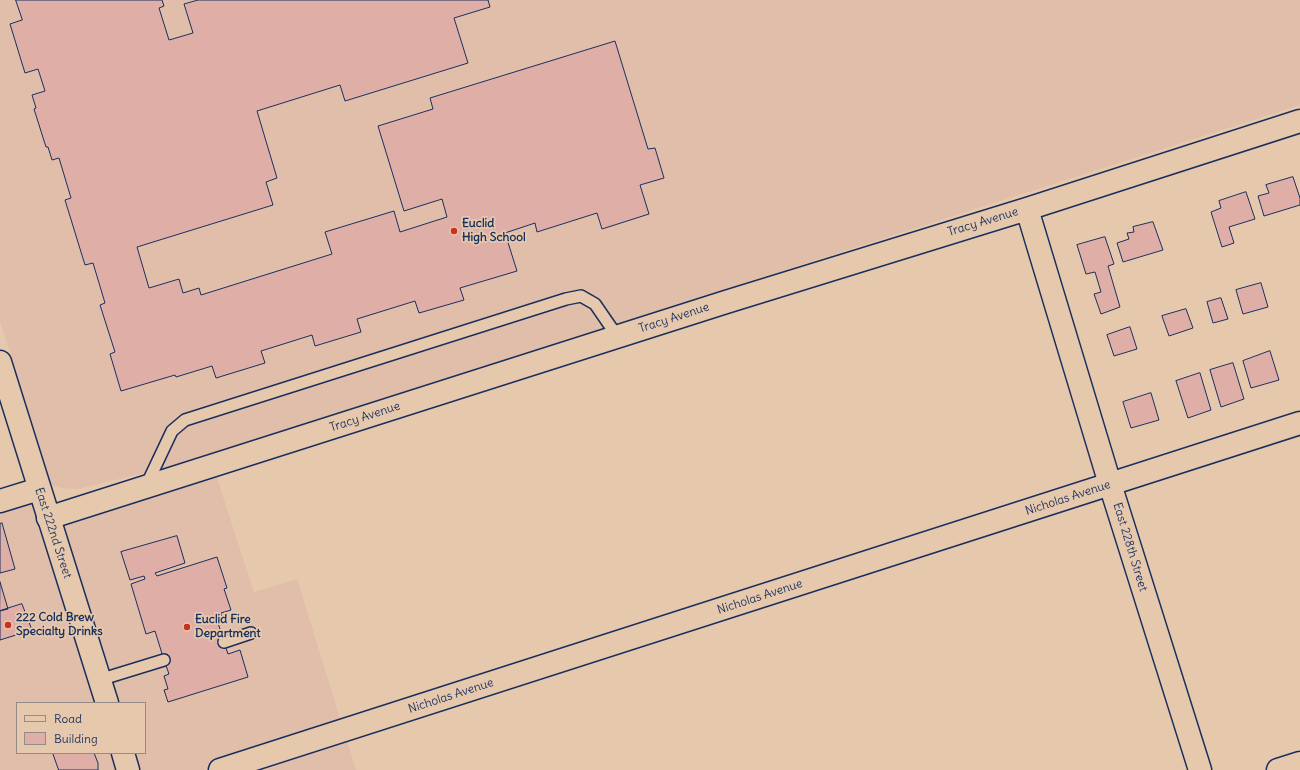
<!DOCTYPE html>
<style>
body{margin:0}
#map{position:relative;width:1300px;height:770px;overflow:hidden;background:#e6c9ad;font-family:Delius,sans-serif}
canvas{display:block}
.legend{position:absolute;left:16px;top:702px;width:130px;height:52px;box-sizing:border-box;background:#e6c9ad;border:1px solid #958b8d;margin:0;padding:5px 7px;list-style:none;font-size:12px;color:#1b2f5e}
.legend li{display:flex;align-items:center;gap:8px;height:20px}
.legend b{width:20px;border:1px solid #958b8d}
</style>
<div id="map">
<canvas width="1300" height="770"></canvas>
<ul class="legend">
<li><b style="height:5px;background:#e6c9ad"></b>Road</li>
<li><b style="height:11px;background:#dfafa7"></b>Building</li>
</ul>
</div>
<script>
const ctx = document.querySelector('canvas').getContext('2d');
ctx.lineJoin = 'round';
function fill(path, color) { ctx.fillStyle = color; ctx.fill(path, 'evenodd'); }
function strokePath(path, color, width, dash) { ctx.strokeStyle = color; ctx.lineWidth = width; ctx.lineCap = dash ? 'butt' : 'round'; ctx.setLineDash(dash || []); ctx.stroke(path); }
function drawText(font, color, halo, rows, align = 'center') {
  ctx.font = font + ' Delius,sans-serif'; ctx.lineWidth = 3.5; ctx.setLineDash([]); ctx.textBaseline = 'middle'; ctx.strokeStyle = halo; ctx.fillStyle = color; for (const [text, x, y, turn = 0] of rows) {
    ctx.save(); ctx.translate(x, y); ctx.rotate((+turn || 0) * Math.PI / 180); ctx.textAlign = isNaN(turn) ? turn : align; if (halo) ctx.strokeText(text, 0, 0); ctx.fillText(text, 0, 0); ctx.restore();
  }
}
const built = new Path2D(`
 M 0,0 L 1300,0 L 1300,105 L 173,466 L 78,489 L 61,488 L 52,485 L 0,321 Z
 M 213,466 L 254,592 L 297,579 L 356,770 L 0,770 L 0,501 L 39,489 L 48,518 ZM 17,703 L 145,703 L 145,753 L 17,753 Z`);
const building = new Path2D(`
 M 16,0 L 162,0 L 164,6 L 159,8 L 169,40 L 193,33 L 184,4 L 198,0 L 488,0 L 490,7 L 454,18 L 468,63 L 345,101 L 340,85 L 257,111 L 277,178 L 266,182 L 273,205 L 137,247 L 149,288 L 179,279 L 183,293 L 199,288 L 201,295 L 332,254 L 325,232 L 394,211 L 400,232 L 447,217 L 442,199 L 404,211 L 378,126 L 433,109 L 430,98 L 615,41 L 648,149 L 655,148 L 664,178 L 640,185 L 649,214 L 602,229 L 597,213 L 537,232 L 535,223 L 505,233 L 517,271 L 460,288 L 464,300 L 419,313 L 415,301 L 357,319 L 361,332 L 315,346 L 312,335 L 261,351 L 265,363 L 216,378 L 212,366 L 176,377 L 175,375 L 121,391 L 110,354 L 115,352 L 100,305 L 105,303 L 93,263 L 85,265 L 65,200 L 71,198 L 59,158 L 52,160 L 48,147 L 46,147 L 34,109 L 36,108 L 32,95 L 45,91 L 38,69 L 25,73 L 10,24 L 22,20 Z
 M 1293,177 L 1300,198 L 1300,205 L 1264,216 L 1258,196 L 1269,193 L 1266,185 Z
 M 1246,192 L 1255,219 L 1229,227 L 1234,243 L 1222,247 L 1211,212 L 1221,208 L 1219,201 Z
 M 1153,222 L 1163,250 L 1123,262 L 1117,243 L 1129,239 L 1127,233 L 1134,232 L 1133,227 Z
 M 1105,237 L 1114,264 L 1108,266 L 1120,307 L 1101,314 L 1094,294 L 1101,292 L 1095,272 L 1086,274 L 1077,245 Z
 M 1261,283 L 1268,307 L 1243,314 L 1236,290 Z
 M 1221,298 L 1228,319 L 1213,323 L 1207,302 Z
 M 1186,309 L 1193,328 L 1169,336 L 1162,316 Z
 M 1130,327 L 1137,349 L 1114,356 L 1107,335 Z
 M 1270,351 L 1279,380 L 1251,388 L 1243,361 Z
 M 1233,363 L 1244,399 L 1221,407 L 1210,370 Z
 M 1200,373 L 1211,410 L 1188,418 L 1176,381 Z
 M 1151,393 L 1159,420 L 1131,428 L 1123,402 Z
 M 2,523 L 15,569 L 0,573 L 0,524 Z
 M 177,536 L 185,563 L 155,573 L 157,576 L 217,557 L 227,588 L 224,589 L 231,610 L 221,613 L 222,618 L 217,620 L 228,654 L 240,650 L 248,677 L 168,702 L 164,690 L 168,689 L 164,676 L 169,674 L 164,660 L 155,631 L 146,634 L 131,584 L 145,579 L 144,576 L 130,580 L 121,552 Z
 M 0,582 L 8,609 L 0,611 Z
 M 22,604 L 32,630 L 0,640 L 0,611 Z
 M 53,753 L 94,753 L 98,763 L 98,770 L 59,770 Z`);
const service = new Path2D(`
 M 146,486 L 172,431 L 185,420 L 566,299 L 581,296 L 595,304 L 617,336
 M 224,642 L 251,633
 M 99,680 L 164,660`);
const minor = new Path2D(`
 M 1027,209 L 1110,484 L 1200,770
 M 0,501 L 39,489
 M 48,518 L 726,302 L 1027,209 L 1300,121
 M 220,770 L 1300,423
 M 1278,770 L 1300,763`);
const tertiary = new Path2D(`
 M 0,362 L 107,703
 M 123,753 L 128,770`);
const markers = [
 [454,231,4,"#c8321e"],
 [8,625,4,"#c8321e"],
 [187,627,4,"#c8321e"]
];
const streetNames = [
 ["Tracy Avenue",983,222,-17],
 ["Tracy Avenue",674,318,-18],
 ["Tracy Avenue",365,417,-18],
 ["Nicholas Avenue",1068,498,-18],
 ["East 222nd Street",53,533,72],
 ["East 228th Street",1130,547,73],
 ["Nicholas Avenue",760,597,-18],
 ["Nicholas Avenue",451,696,-18]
];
const poiNames = [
 ["Euclid",462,224],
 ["High School",462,238],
 ["222 Cold Brew",16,618],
 ["Specialty Drinks",16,632],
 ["Euclid Fire",195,620],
 ["Department",195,634]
];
fill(built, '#e0bea9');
fill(building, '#dfafa7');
strokePath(building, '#1b2f5e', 1);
strokePath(service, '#1b2f5e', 14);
strokePath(minor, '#1b2f5e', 25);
strokePath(tertiary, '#1b2f5e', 25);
strokePath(service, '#e6c9ad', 11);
strokePath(minor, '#e6c9ad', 22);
strokePath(tertiary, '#e6c9ad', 22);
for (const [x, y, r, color] of markers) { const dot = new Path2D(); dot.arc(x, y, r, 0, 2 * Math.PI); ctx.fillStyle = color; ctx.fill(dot); strokePath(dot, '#e6c9ad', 1.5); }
drawText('12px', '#1b2f5e', '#e6c9ad', streetNames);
drawText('bold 12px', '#1b2f5e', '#e6c9ad', poiNames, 'left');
</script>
